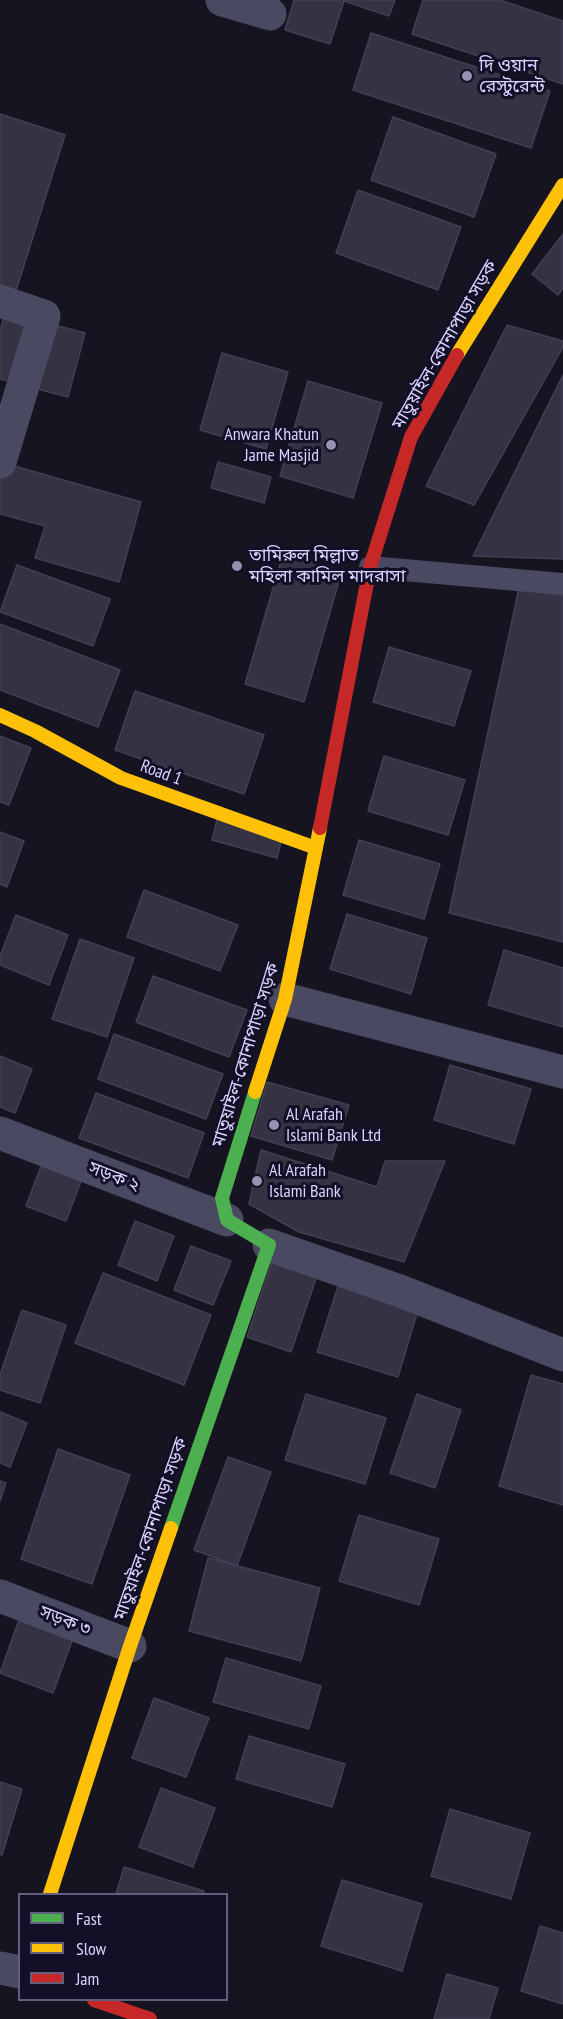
<!DOCTYPE html>
<meta charset="utf-8">
<style>
body{margin:0}
#map{position:relative;width:563px;height:2019px;overflow:hidden;background:#161421;font-family:"PT Sans Narrow",sans-serif}
canvas{display:block}
.legend{position:absolute;left:18px;top:1893px;width:210px;height:108px;box-sizing:border-box;background:#130f26;border:2px solid #625e7d;margin:0;padding:8px 10px;list-style:none;font-size:18px;color:#d9d4ff}
.legend li{display:flex;align-items:center;gap:12px;height:30px}
.legend b{width:30px;border:2px solid #625e7d}
</style>
<div id="map">
<canvas width="563" height="2019"></canvas>
<ul class="legend">
<li><b style="height:8px;background:#4caf50"></b>Fast</li>
<li><b style="height:8px;background:#ffc107"></b>Slow</li>
<li><b style="height:8px;background:#c62828"></b>Jam</li>
</ul>
</div>
<script>
const ctx = document.querySelector('canvas').getContext('2d');
ctx.lineJoin = 'round';
function fill(path, color) { ctx.fillStyle = color; ctx.fill(path, 'evenodd'); }
function strokePath(path, color, width, dash) { ctx.strokeStyle = color; ctx.lineWidth = width; ctx.lineCap = dash ? 'butt' : 'round'; ctx.setLineDash(dash || []); ctx.stroke(path); }
function drawText(font, color, halo, rows, align = 'center') {
  ctx.font = font + ' "PT Sans Narrow","Noto Sans Bengali",sans-serif'; ctx.lineWidth = 6; ctx.setLineDash([]); ctx.textBaseline = 'middle'; ctx.strokeStyle = halo; ctx.fillStyle = color; for (const [text, x, y, turn = 0] of rows) {
    ctx.save(); ctx.translate(x, y); ctx.rotate((+turn || 0) * Math.PI / 180); ctx.textAlign = isNaN(turn) ? turn : align; if (halo) ctx.strokeText(text, 0, 0); ctx.fillText(text, 0, 0); ctx.restore();
  }
}
const building = new Path2D(`
 M 294,0 L 395,0 L 389,16 L 344,1 L 330,44 L 285,30 Z
 M 423,0 L 500,0 L 563,21 L 563,84 L 412,34 Z
 M 371,33 L 550,91 L 531,148 L 353,90 Z
 M 0,114 L 65,135 L 15,294 L 0,290 Z
 M 393,117 L 496,154 L 474,217 L 371,180 Z
 M 358,190 L 461,227 L 438,290 L 336,253 Z
 M 563,234 L 563,288 L 558,295 L 532,274 Z
 M 5,312 L 85,333 L 68,397 L 0,379 L 0,332 Z
 M 507,325 L 563,341 L 563,347 L 474,505 L 426,486 Z
 M 222,353 L 288,372 L 266,449 L 200,430 Z
 M 563,375 L 563,559 L 473,556 Z
 M 308,381 L 382,403 L 353,498 L 280,476 Z
 M 0,462 L 141,502 L 119,582 L 35,558 L 45,526 L 0,514 Z
 M 218,462 L 271,477 L 264,503 L 211,488 Z
 M 283,554 L 342,571 L 304,702 L 245,684 Z
 M 17,565 L 110,599 L 93,646 L 0,612 Z
 M 519,588 L 563,596 L 563,942 L 449,913 Z
 M 0,624 L 120,670 L 98,727 L 0,690 Z
 M 389,647 L 471,671 L 454,726 L 373,702 Z
 M 135,691 L 264,735 L 244,794 L 115,750 Z
 M 0,736 L 31,748 L 9,805 L 0,802 Z
 M 384,756 L 465,780 L 448,835 L 368,811 Z
 M 218,816 L 283,834 L 277,858 L 212,840 Z
 M 0,832 L 24,841 L 7,887 L 0,884 Z
 M 359,840 L 440,864 L 424,919 L 343,895 Z
 M 144,890 L 238,925 L 220,971 L 127,937 Z
 M 347,914 L 427,938 L 411,994 L 330,969 Z
 M 16,915 L 68,935 L 49,985 L 0,965 L 0,956 Z
 M 80,939 L 134,958 L 107,1037 L 52,1019 Z
 M 504,950 L 563,968 L 563,1027 L 488,1005 Z
 M 153,976 L 247,1010 L 229,1057 L 136,1022 Z
 M 114,1034 L 223,1074 L 206,1119 L 98,1079 Z
 M 0,1056 L 32,1069 L 15,1113 L 0,1107 Z
 M 450,1065 L 531,1089 L 514,1144 L 434,1120 Z
 M 267,1082 L 349,1105 L 332,1160 L 251,1136 Z
 M 96,1093 L 204,1133 L 188,1178 L 79,1138 Z
 M 261,1150 L 377,1187 L 385,1161 L 445,1161 L 404,1262 L 299,1232 L 249,1204 Z
 M 43,1161 L 83,1176 L 66,1221 L 26,1206 Z
 M 135,1221 L 174,1236 L 157,1281 L 118,1265 Z
 M 191,1246 L 231,1261 L 213,1305 L 174,1290 Z
 M 273,1258 L 318,1273 L 291,1352 L 247,1337 Z
 M 103,1273 L 211,1315 L 184,1385 L 75,1343 Z
 M 338,1286 L 418,1310 L 398,1377 L 317,1352 Z
 M 22,1310 L 66,1325 L 40,1403 L 0,1390 L 0,1375 Z
 M 531,1375 L 563,1384 L 563,1505 L 499,1486 Z
 M 306,1394 L 386,1418 L 365,1484 L 285,1460 Z
 M 417,1394 L 461,1410 L 435,1488 L 390,1473 Z
 M 0,1412 L 27,1423 L 10,1467 L 0,1463 Z
 M 58,1449 L 130,1475 L 92,1584 L 21,1559 Z
 M 228,1457 L 271,1472 L 237,1566 L 194,1550 Z
 M 0,1481 L 6,1483 L 0,1501 Z
 M 359,1515 L 439,1539 L 419,1605 L 339,1581 Z
 M 208,1558 L 320,1588 L 301,1661 L 189,1631 Z
 M 21,1614 L 75,1633 L 53,1693 L 0,1673 Z
 M 226,1658 L 321,1686 L 309,1729 L 213,1702 Z
 M 154,1698 L 209,1718 L 186,1777 L 132,1758 Z
 M 249,1736 L 345,1764 L 332,1807 L 236,1779 Z
 M 0,1782 L 22,1789 L 2,1855 L 0,1854 Z
 M 161,1788 L 215,1808 L 193,1867 L 139,1847 Z
 M 450,1809 L 530,1833 L 511,1899 L 431,1876 Z
 M 124,1867 L 204,1891 L 203,1894 L 116,1894 Z
 M 342,1880 L 422,1904 L 402,1971 L 321,1946 Z
 M 540,1926 L 563,1933 L 563,2004 L 521,1991 Z
 M 447,1974 L 498,1988 L 489,2019 L 434,2019 Z`);
const lane = new Path2D(`
 M 370,567 L 563,584`);
const street = new Path2D(`
 M 222,0 L 270,14
 M 0,301 L 44,316 L 0,462
 M 285,999 L 563,1072
 M 0,1133 L 227,1220
 M 269,1245 L 400,1291 L 563,1355
 M 0,1596 L 130,1646
 M 0,1968 L 20,1972`);
const fast = new Path2D(`
 M 171,1528 L 269,1245 L 227,1220 L 222,1198 L 255,1092`);
const slow = new Path2D(`
 M 457,355 L 563,185
 M 0,715 L 35,731 L 121,778 L 316,848
 M 255,1092 L 285,999 L 320,828
 M 50,1894 L 130,1646 L 171,1528`);
const jam = new Path2D(`
 M 320,828 L 370,567 L 411,437 L 457,355
 M 94,2000 L 150,2019`);
const markers = [
 [467,76,6,"#9591b1"],
 [331,445,6,"#9591b1"],
 [237,566,6,"#9591b1"],
 [274,1125,6,"#9591b1"],
 [257,1181,6,"#9591b1"]
];
const poiNames = [
 ["দি ওয়ান",479,66],
 ["রেস্টুরেন্ট",479,87],
 ["Anwara Khatun",319,435,"right"],
 ["Jame Masjid",319,456,"right"],
 ["তামিরুল মিল্লাত",249,556],
 ["মহিলা কামিল মাদরাসা",249,577],
 ["Al Arafah",286,1115],
 ["Islami Bank Ltd",286,1136],
 ["Al Arafah",269,1171],
 ["Islami Bank",269,1192]
];
const streetNames = [
 ["মাতুয়াইল-কোনাপাড়া সড়ক",445,345,-60],
 ["Road 1",161,773,20],
 ["মাতুয়াইল-কোনাপাড়া সড়ক",246,1055,-73],
 ["সড়ক ২",114,1177,21],
 ["মাতুয়াইল-কোনাপাড়া সড়ক",151,1529,-71],
 ["সড়ক ৩",65,1621,21]
];
fill(building, '#343243');
strokePath(building, '#433f54', 1.5);
strokePath(lane, '#4a4962', 22);
strokePath(street, '#4a4962', 33);
strokePath(fast, '#4caf50', 14);
strokePath(slow, '#ffc107', 14);
strokePath(jam, '#c62828', 14);
for (const [x, y, r, color] of markers) { const dot = new Path2D(); dot.arc(x, y, r, 0, 2 * Math.PI); ctx.fillStyle = color; ctx.fill(dot); strokePath(dot, '#130f26', 2); }
drawText('18px', '#d9d4ff', '#130f26', poiNames, 'left');
drawText('18px', '#d9d4ff', '#130f26', streetNames);
</script>
